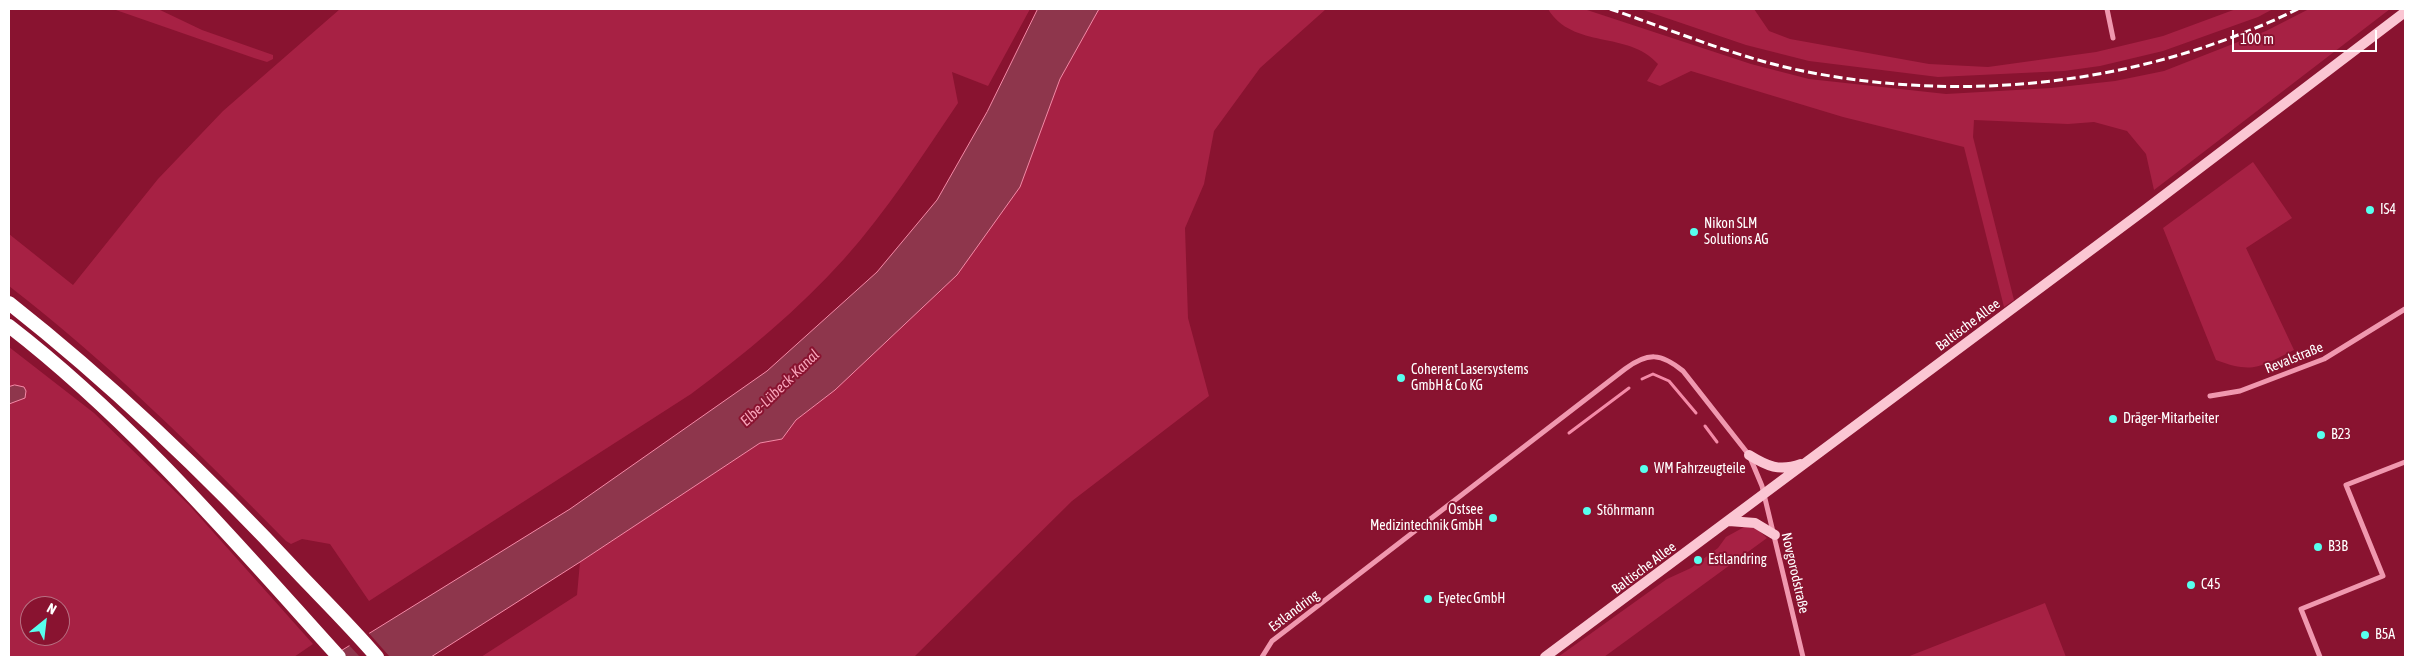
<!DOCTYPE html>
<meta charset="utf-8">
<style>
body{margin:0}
#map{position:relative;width:2414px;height:666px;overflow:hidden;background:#891330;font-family:"Asap Condensed",sans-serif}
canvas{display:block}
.frame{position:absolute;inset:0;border:10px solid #fff;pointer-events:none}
.north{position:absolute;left:20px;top:596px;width:50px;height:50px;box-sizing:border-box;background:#891330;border:1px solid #b87183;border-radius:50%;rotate:29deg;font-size:14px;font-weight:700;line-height:20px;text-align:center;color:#fff}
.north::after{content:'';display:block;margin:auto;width:18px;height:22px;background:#57ffee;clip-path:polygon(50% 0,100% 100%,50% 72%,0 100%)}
.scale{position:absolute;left:2232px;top:30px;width:145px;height:22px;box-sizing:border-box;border:2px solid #fff;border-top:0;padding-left:6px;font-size:15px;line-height:18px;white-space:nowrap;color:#fff;-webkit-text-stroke:4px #891330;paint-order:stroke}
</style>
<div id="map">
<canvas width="2414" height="666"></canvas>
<div class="frame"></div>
<div class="north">N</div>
<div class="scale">100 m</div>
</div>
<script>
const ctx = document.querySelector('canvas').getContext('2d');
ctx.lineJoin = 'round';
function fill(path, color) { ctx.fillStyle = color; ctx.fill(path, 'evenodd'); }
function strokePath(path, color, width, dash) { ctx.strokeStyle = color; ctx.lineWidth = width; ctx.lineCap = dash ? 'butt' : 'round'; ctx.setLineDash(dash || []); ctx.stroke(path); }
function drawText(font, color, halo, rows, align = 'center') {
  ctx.font = font + ' "Asap Condensed",sans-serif'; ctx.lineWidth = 4; ctx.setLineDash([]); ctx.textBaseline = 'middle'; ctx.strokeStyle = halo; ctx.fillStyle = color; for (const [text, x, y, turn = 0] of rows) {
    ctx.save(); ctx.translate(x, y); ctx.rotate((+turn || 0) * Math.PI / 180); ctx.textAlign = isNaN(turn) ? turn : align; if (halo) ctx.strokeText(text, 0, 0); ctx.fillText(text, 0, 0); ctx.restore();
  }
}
const green = new Path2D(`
 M 113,9 L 158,9 L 202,30 L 273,55 L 273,59 L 267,62 L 254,58 Z
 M 340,9 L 1030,9 L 988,86 L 952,72 L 958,103 C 922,156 887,211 844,259 C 799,309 745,354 691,394 L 369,601 L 330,544 L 302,539 L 291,544 L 286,541 C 198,452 108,362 9,286 L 9,234 L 73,285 L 158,179 L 223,111 Z
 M 1099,9 L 1326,9 L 1260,68 L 1214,131 L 1204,184 L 1185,228 L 1188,318 L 1209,396 L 1072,501 L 914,657 L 481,657 L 577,595 L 580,562 L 760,443 L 782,439 L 796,420 L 835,390 L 1020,187 L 1060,79 Z
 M 1548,9 L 1584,9 L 1751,64 L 1809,79 L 1946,94 L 2051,88 L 2115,81 L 2164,71 L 2266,31 L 2309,9 L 2390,9 L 2154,190 L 2146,154 L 2127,131 L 2094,122 L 2068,124 L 1974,120 L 1973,137 L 2014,300 L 2004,307 L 1964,147 L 1843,117 L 1691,71 L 1660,86 L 1647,81 L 1658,64 C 1628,30 1573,50 1548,9 Z
 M 1640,9 L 1754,9 L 1769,31 L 1790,39 L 1929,64 L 1988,67 L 2096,52 L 2163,36 L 2236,9 L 2273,9 L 2258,17 L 2163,51 L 2100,66 L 2064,71 L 1938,77 L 1809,61 L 1746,45 Z
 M 2253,162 L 2292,218 L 2246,248 L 2294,350 C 2260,367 2253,374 2216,360 L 2163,228 Z
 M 9,347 L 94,413 L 189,505 L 313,644 L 294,657 L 9,657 ZM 30,606 L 60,606 L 60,636 L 30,636 Z
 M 1746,526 L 1756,528 L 1767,538 L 1604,657 L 1558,657 L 1667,579 L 1691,568 L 1718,548 L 1726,537 Z
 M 2045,603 L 2066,657 L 1907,657 Z`);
const water = new Path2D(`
 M 1038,9 L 1099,9 L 1060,79 L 1020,187 L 957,275 L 835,390 L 796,420 L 782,439 L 760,443 L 580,562 L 431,657 L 331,657 L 570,509 L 767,371 L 877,272 L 937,200 L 987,112 Z
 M 15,385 L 24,387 L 26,391 L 25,398 L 9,404 L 9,387 Z`);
const pier = new Path2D(`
 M 367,631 L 390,657 L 360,657 L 348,644 Z`);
const stream = new Path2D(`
 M 1642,379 L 1653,374 L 1669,381 L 1696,413
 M 1705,426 L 1717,442
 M 1569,433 L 1629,388`);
const street = new Path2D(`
 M 2107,9 L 2113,38
 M 2210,396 L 2240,391 L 2324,359 L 2405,309
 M 1262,657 L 1272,641 L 1289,628 L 1625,369 C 1648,352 1661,353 1683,371 L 1749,455 L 1762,486 L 1803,657
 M 2320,657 L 2301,609 L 2383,576 L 2346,485 L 2405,462`);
const secondary = new Path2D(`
 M 1749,455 C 1767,466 1779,472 1801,464
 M 1729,521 L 1755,523 L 1775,535
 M 1545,657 L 2146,209 L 2405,12`);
const highway = new Path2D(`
 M 9,303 C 113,385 211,479 302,577 C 327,603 353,629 377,657
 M 9,326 C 132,421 235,542 339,657`);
const rail = new Path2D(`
 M 1610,9 C 1675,31 1740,59 1808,72 C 1973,104 2146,83 2298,9`);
const markers = [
 [2370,210,5,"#57ffee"],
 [1694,232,5,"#57ffee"],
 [1401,378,5,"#57ffee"],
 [2113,419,5,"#57ffee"],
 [2321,435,5,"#57ffee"],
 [1644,469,5,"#57ffee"],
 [1587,511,5,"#57ffee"],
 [1493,518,5,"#57ffee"],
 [2318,547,5,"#57ffee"],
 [1698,560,5,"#57ffee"],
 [2191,585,5,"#57ffee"],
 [1428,599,5,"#57ffee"],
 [2365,635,5,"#57ffee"]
];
const poiNames = [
 ["IS4",2380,210],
 ["Nikon SLM",1704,224],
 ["Solutions AG",1704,240],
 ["Coherent Lasersystems",1411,370],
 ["GmbH & Co KG",1411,386],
 ["Dräger-Mitarbeiter",2123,419],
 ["B23",2331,435],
 ["WM Fahrzeugteile",1654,469],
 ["Ostsee",1483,510,"right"],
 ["Medizintechnik GmbH",1483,526,"right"],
 ["Stöhrmann",1597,511],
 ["B3B",2328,547],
 ["Estlandring",1708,560],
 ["C45",2201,585],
 ["Eyetec GmbH",1438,599],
 ["B5A",2375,635]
];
const streetNames = [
 ["Baltische Allee",1968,325,-37],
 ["Revalstraße",2294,358,-22],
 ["Baltische Allee",1644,568,-37],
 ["Novgorodstraße",1795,573,77],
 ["Estlandring",1294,611,-37]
];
const waterNames = [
 ["Elbe-Lübeck-Kanal",780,388,-44]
];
fill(green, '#a72144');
fill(water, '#8e364c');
strokePath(water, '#f48aa7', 1);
fill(pier, '#891330');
strokePath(stream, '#f48aa7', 3);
strokePath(street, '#f098af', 5);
strokePath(secondary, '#fbc6d3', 10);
strokePath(highway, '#fff', 14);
strokePath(rail, '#fff', 3, [9, 4]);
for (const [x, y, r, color] of markers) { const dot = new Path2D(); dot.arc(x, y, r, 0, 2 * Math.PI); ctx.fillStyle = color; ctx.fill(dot); strokePath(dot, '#891330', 2); }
drawText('14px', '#fff', '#891330', poiNames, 'left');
drawText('14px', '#fff', '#891330', streetNames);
drawText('italic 15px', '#f8a4ba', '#891330', waterNames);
</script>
